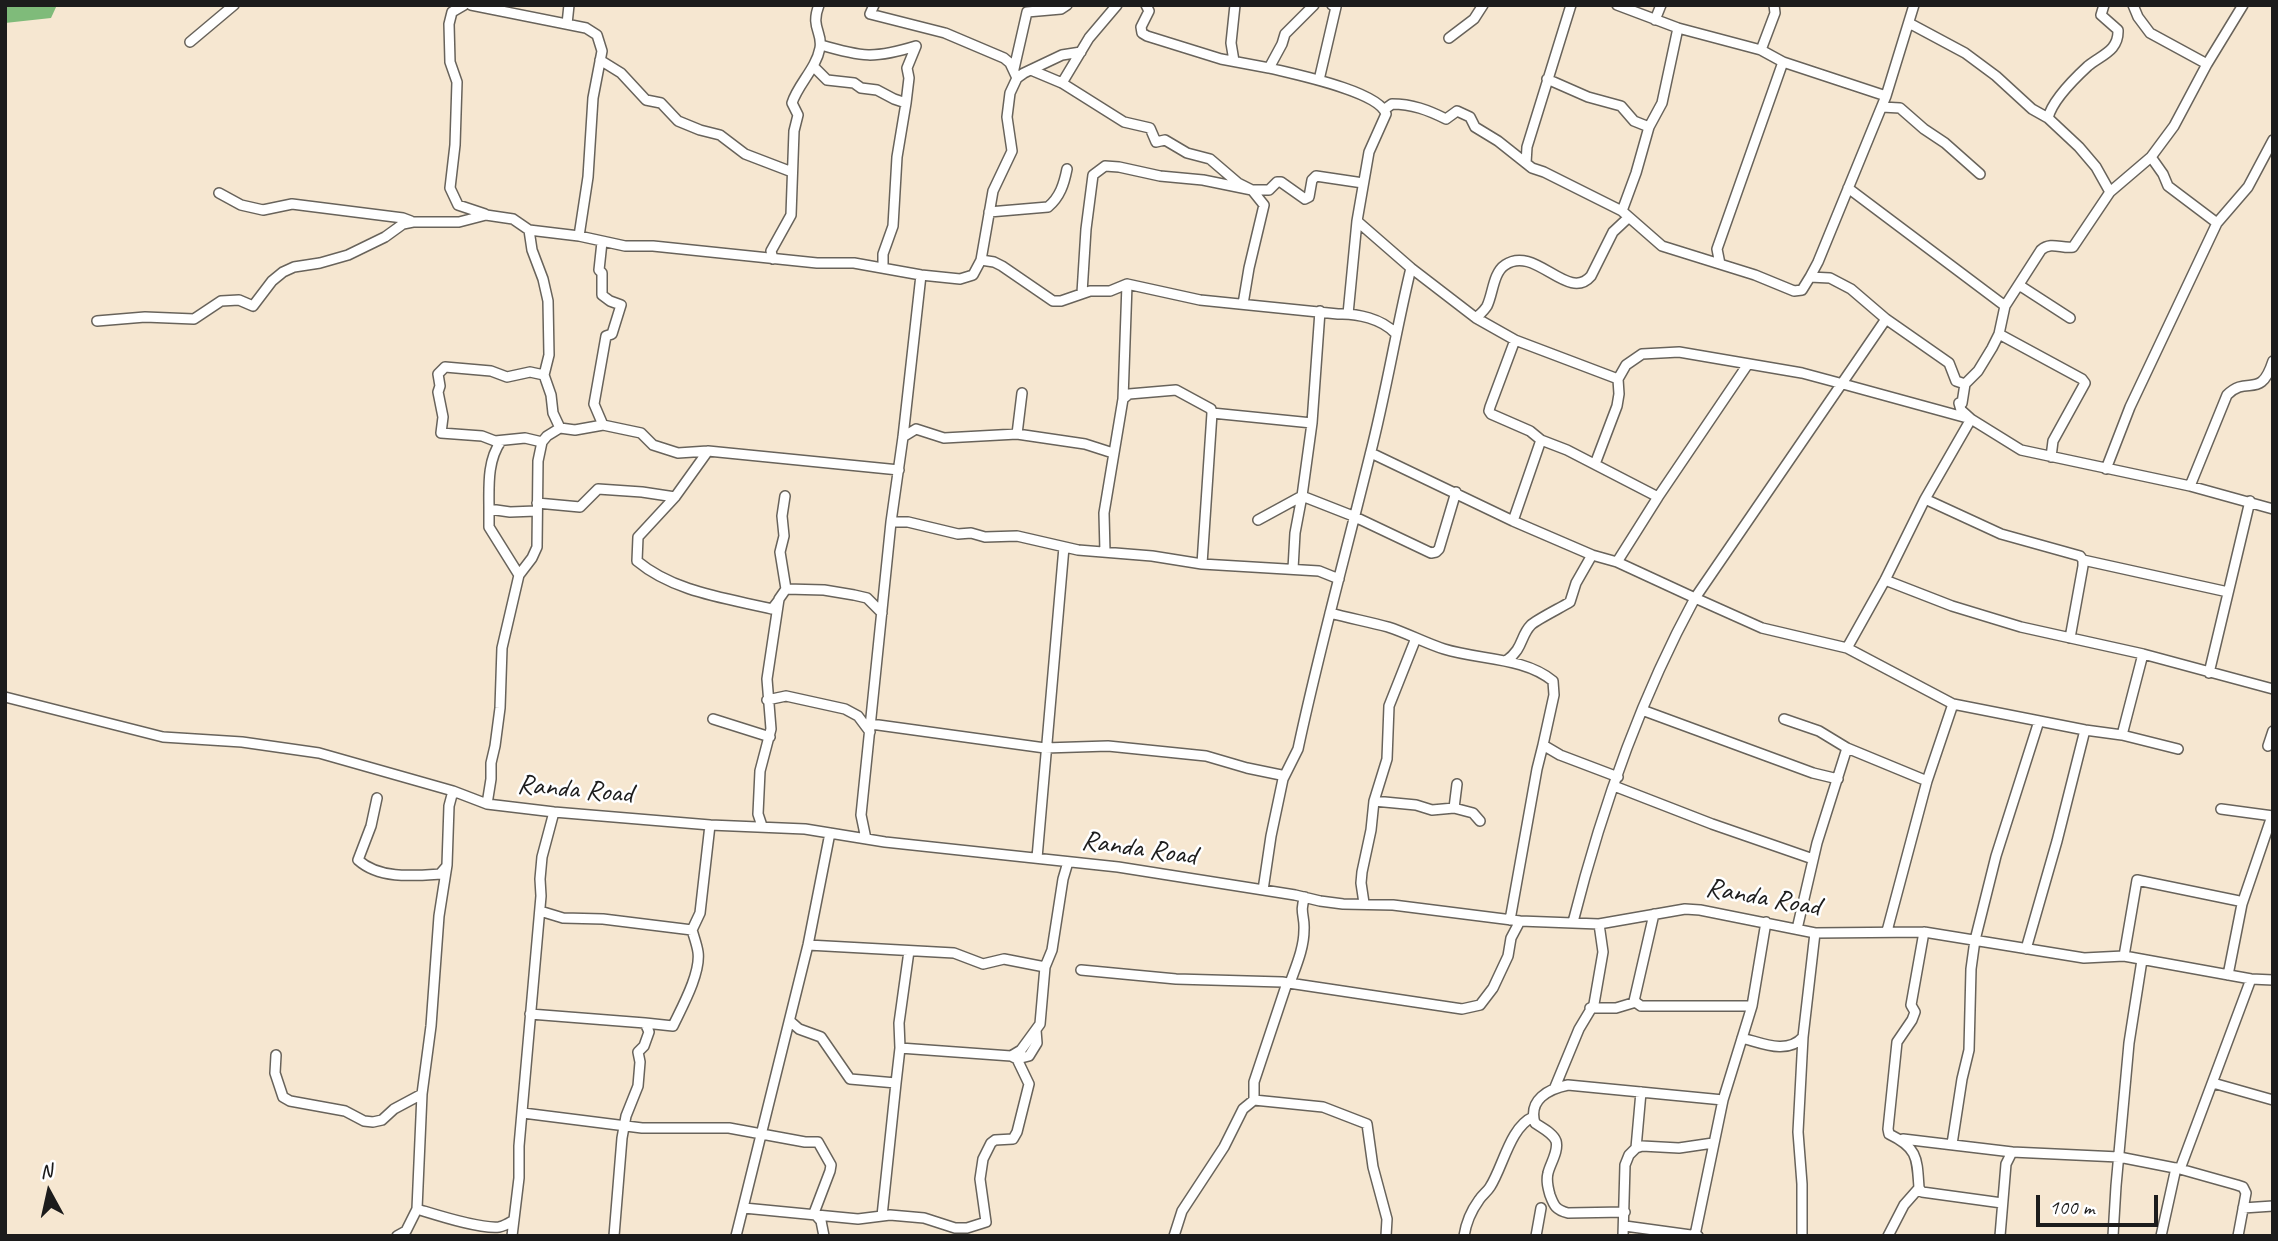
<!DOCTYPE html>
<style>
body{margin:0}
#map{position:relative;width:2278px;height:1241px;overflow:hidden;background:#f6e7d1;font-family:Caveat,sans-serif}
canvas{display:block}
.frame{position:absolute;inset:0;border:7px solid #1c1c1c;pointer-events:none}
.north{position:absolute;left:14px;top:1157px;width:70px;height:70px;-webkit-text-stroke:5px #fff;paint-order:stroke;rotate:352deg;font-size:19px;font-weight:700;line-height:28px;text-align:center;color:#1c1c1c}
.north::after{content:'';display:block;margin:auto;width:24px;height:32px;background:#1c1c1c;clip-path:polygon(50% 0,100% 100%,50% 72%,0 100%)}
.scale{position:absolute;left:2036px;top:1195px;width:122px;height:32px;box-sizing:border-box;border:4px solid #1c1c1c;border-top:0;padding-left:9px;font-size:21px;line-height:24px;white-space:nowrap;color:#1c1c1c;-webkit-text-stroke:5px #fff;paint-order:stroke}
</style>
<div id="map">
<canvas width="2278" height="1241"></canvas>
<div class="frame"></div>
<div class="north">N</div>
<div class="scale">100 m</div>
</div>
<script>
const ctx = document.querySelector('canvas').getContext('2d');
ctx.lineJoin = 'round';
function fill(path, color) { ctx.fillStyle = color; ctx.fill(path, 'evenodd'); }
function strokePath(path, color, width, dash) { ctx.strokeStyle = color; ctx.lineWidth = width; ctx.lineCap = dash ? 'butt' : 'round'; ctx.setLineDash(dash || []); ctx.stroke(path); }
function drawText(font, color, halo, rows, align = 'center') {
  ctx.font = font + ' Caveat,sans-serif'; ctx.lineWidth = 5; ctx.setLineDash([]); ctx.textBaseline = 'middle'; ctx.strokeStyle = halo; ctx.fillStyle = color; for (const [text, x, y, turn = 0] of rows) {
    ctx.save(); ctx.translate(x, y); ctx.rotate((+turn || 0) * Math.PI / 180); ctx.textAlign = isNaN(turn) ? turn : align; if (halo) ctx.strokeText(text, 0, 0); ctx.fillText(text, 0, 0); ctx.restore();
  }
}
const forest = new Path2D(`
 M 5,5 L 57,5 L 51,18 L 5,23 Z`);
const street = new Path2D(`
 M 464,5 L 452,12 L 449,24 L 450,62 L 457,82 L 455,145 L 450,188 L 458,205 L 485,214
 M 471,5 L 586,28 L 597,35 L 602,51 L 593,98 L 588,177 L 579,236
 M 874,5 L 870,14 L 945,33 L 1004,58 L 1010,63 L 1017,78
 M 1146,5 L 1149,11 L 1141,27 L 1142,33 L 1147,36 L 1221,59 L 1269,68
 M 1314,5 L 1285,34 L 1282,44 L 1269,68 C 1293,74 1379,91 1386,114 L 1369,152 L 1357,221 L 1411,268 L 1476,318 L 1515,340 L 1618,379
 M 1617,5 L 1678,28 L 1761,50 L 1783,62 L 1886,96 L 1818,262 L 1810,277 L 1830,278 L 1851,289 L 1886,319 L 1949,363 L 1956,381 L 1965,384 L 1962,403 L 1959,403 L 1961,410 L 1971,419 L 1925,499 L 1885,580 L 1847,648
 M 2133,5 L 2138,17 L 2150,33 L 2207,64
 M 1655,20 L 1661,5
 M 1909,23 L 1965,53 L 1996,76 L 2032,109 L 2048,118 L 2079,147 L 2096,167 L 2110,192
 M 567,24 L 569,5
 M 1449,38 L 1474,19 L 1483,5
 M 190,42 L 234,5
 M 821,45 C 862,57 874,59 916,46 L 907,68 L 909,78 L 906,103
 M 1761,50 L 1775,13 L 1774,5
 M 600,60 L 621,73 L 646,100 L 661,103 L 678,121 L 700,130 L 720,135 L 745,154 L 792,172
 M 1234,61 L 1231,43 L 1235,5
 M 813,66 L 827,80 L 854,83 L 861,88 L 877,90 L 894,99 L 906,103 L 897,157 L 893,226 L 883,254 L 883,268
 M 1014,69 L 1027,12 L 1061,9 L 1067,5
 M 1031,70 L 1062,83 L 1124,122 L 1150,128 L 1156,142 L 1165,140 L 1187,153 L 1210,159 L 1238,183 L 1252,190 L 1269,190 L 1277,182 L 1281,182 L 1305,199 L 1309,197 L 1312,180 L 1316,176 L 1363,183
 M 1547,79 L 1588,97 L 1621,106 L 1634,121 L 1649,127
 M 1319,80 L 1336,7 L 1332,5
 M 1062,83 L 1089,38 L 1117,5
 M 1886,96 L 1914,5
 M 1882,107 L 1900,108 L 1924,129 L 1945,143 L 1980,174
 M 1385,109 L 1392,104 C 1412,104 1428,110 1446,119 L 1457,111 L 1470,117 L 1475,127 L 1498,141 L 1532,168 L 1544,172 L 1622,211 L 1662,246 L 1755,275 L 1794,291 L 1802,290 L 1810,277
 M 2048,118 C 2052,101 2075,78 2088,66 C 2101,55 2119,51 2118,30 L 2101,15 L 2104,5
 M 2151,157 L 2163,174 L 2168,186 L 2217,223
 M 1526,163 L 1527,147 L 1571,5
 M 1848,188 L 2005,306
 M 219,193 L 241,205 L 263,210 L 292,204 L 403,218 L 411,221
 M 1622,211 L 1636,173 L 1649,127 L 1662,103 L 1678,28
 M 989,212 L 1048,207 C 1060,197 1064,184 1067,169
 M 529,230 L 532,250 L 543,279 L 548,301 L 549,355 L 544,375 L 551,395 L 553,413 L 560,428
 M 602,242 L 599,270 L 602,273 L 602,295 L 610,301 L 621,305 L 612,334 L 606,336 L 594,404 L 603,425
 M 773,259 L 771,251 L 791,215 L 794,131 L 798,115 L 792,103 C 798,84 816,69 820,48 C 823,32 810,28 819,5
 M 981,260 L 994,262 L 1002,266 L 1053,301 L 1061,301 L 1090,291 L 1110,291 L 1127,284 L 1200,300 L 1338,314 C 1357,313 1382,319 1395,333
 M 1720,264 L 1717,249 L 1783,62
 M 2019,285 L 2070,318
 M 1082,293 L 1086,229 L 1093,175 L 1105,166 L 1119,167 L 1160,176 L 1203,180 L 1252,190 L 1264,205 L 1249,268 L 1243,304
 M 1348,314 L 1357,221
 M 1476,318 C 1480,314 1484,311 1487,306 C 1493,294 1493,273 1505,265 C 1535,244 1568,303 1591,276 L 1613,232 L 1629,217
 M 97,321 L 145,317 L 194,319 L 221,301 L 239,300 L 253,306 L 272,281 L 283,272 L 294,267 L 320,263 L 348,255 L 385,237 L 403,224 L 413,222 L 459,222 L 486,215 L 513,219 L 529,230 L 579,236 L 625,246 L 653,246 L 817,263 L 854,263 L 921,275 L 960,279 L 973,275 L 981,260 L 993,191 L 1012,151 L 1007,117 L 1010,93 L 1017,78 L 1024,73 L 1062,55 L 1081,52
 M 1999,334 L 2082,379 L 2085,383 L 2053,441 L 2051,457
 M 1515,340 L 1490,407 L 1489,411 L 1491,414 L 1530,431 L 1541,440 L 1567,450 L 1658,497
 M 544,375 L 530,372 L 507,377 L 491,371 L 445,367 L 438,374 L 440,386 L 438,392 L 443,417 L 441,433 L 482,436 L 495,441 L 525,438 L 542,442 L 547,436 L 560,428 L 575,430 L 603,425 L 641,433 L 653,445 L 678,453 L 708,451 L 899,470
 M 1965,384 L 1978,371 L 1992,348 L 1999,334 L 2005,306 L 2041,250 C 2051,241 2062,249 2073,247 L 2110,192 L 2151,157 L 2174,126 L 2207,64 L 2243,5
 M 1123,399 L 1129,394 L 1176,390 L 1211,409 L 1212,413 L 1202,564
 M 1212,413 L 1312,423
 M 1017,434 L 1085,444 L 1113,453
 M 903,437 L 916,429 L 944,438 L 1017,434 L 1022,393
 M 708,451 L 675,497 L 638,537 L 637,561 C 674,592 726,598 772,609 L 779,600
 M 1371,453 L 1513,521 L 1592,555 L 1617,562 L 1695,598 L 1886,319
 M 1595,464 L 1617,406 L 1619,394 L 1618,379 L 1626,365 L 1642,354 L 1679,352 L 1802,373 L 1843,384 L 1971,419 L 2021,450 L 2190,486 L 2273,509
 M 2106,469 L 2130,407 L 2217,223 L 2248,187 L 2273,140
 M 2190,486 L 2227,395 C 2248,374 2260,401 2273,361
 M 785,496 L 782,516 L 784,536 L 780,552 L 786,589
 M 1925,499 L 2001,534 L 2080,556 L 2083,560 L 2083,566 L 2070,638
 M 537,503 L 580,507 L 598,489 L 642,492 L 675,497
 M 489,509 C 489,486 487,461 501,441
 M 1258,520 L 1302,496 L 1312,423 L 1320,311
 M 1513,521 L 1541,440
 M 891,522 L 908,522 L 958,534 L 971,533 L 985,537 L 1017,536 L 1078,550 L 1152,556 L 1202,564 L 1319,571 L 1339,579
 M 1105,552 L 1104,513 L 1123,399 L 1127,284
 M 2083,560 L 2228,592
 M 1617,562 L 1658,497 L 1748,364
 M 1293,569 L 1295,533 L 1302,496 L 1353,516 L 1431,553 L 1436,552 L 1439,549 L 1456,492
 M 519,575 L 489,527 L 489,509 L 510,512 L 536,511
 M 1885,580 L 1952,606 L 2021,627 L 2143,654 L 2273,689
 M 1330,613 C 1349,618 1369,622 1388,627 C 1407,633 1425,643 1444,649 C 1479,660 1524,657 1553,681 L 1554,695 L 1543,745
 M 1506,661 C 1524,648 1520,636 1531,625 C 1536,620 1562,607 1570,602 L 1576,583 L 1592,555
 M 2209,673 L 2250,501
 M 5,697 L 163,737 L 242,742 L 319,753 L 453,791 L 487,804 L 554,812 L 710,825 L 805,829 L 885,842 L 1118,867 L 1295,895 L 1320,901 L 1343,904 L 1393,905 L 1520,921 L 1599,924 L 1685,909 L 1700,910 L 1815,933 L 1924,932 L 2084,958 L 2124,956 L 2251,979 L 2273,980
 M 767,700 L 786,696 L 845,709 L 858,716 L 870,732
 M 1642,710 L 1813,773 L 1838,779
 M 713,719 L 770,737
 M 1784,719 L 1819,731 L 1847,748 L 1927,781
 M 871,724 L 1045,748 L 1108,746 L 1206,756 L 1247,768 L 1281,775 L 1283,779
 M 2122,735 L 2143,654
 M 2268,746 L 2273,731
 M 1614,786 L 1712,824 L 1813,859
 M 377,798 L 371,826 L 358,860 C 379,879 412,876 440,874 L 446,867
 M 1374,801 L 1416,805 L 1432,810 L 1454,808 L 1457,784
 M 487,804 L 491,779 L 491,763 L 495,746 L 500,708 L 502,648 L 519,575 L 532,558 L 537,547 L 538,461 L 542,442
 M 1454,808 L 1473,813 L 1480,821
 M 2221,809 L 2273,816
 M 762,826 L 758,814 L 760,771 L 771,729 L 767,679 L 779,599 L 786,589 L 824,590 L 854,595 L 867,598 L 882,613
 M 866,839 L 861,815 L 891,522 L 903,437 L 921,275
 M 1037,858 L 1064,547
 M 1263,890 L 1271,836 L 1283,779 L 1298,749 C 1319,650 1346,553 1370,455 C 1386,393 1396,330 1411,268
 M 1364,903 L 1361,883 L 1362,872 L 1371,830 L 1374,801 L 1387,759 L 1389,706 L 1416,638
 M 2242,904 L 2272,816
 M 540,911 L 563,918 L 603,919 L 692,930 L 700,913 L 710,825
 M 1654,914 L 1634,1001 L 1641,1006 L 1752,1006
 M 1510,920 L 1537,769 L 1543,745 L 1560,755 L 1618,777
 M 1573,922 C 1601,811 1640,699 1695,598 L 1762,628 L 1847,648 L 1953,704 L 2085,730 L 2122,735 L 2178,749
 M 1797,929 L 1817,843 L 1847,748
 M 1887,931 L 1927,781 L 1953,704
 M 1924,932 L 1911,1005 L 1915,1012 L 1912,1020 L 1897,1042 L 1888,1129 L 1889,1134 C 1918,1148 1917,1158 1919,1188 L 1922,1192 L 2002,1203
 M 808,945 L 954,953 L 983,964 L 1004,959 L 1045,967
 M 2026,949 L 2057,841 L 2085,730
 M 2124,956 L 2137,880 L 2239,901 L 2242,904 L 2228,975
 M 1081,970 L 1176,979 L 1282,982 L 1462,1009 L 1480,1005 L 1493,988 L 1508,956 L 1511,938 L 1520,921
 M 1290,983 C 1296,966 1304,948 1304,930 C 1305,916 1299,912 1305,897
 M 1590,1008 L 1616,1008 L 1636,1002
 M 530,1014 L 645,1023
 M 790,1021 L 799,1029 L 821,1037 L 850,1079 L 896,1083 L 900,1048 L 1011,1056
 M 1742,1038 C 1762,1043 1787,1055 1803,1037
 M 900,1048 L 899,1023 L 909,951
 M 276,1055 L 275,1073 L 283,1097 L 290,1101 L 345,1111 L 364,1121 L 373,1122 L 382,1120 L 394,1109 L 422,1094
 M 1017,1059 L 1029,1056 L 1037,1043 L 1036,1030
 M 2213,1083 L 2273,1100
 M 1555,1087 L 1579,1029 L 1594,1004 L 1603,952 L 1599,924
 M 1254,1100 L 1323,1107 L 1367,1124 L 1373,1167 L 1387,1219 L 1386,1236
 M 523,1113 L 642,1128 L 729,1128 L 805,1142 L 818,1142 L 831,1165 L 830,1171 L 814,1213 L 821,1221 L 824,1236
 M 1903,1139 L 2012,1152
 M 1952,1144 L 1962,1079 L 1969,1050 L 1971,969 L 1975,940 L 1996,856 L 2039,721
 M 1636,1148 L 1641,1092
 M 2180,1169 L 2251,979
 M 744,1208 L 858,1219 L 890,1215 L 924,1218 L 955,1228 L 967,1228 L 986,1222 L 980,1179 L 983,1159 L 991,1143 L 995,1140 L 1013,1139 L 1017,1132 L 1029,1084 L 1017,1059 L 1011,1056 L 1021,1050 L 1040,1024 L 1045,967 L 1052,950 L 1063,879 L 1068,862
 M 2243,1208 L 2273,1206
 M 417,1209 C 437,1215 479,1229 499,1227 C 505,1226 509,1223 514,1220
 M 1625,1212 L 1568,1213 C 1556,1210 1554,1206 1550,1195 C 1548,1188 1546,1181 1548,1173 C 1550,1164 1559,1151 1556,1141 C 1553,1133 1542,1128 1535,1123 C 1528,1100 1548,1089 1568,1085 L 1723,1100
 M 882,1216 L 896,1083
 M 1625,1226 L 1698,1236
 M 1695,1235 L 1723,1100 L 1752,1006 L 1766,922
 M 397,1236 L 406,1231 L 417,1209 L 422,1094 L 431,1026 L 439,916 L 447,865 L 449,806 L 453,791
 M 512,1236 L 519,1178 L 519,1146 L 541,896 L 540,879 L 542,857 L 554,812
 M 614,1236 L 622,1138 L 626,1116 L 638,1086 L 640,1062 L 638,1052 L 644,1046 L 649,1032 L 645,1023 L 673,1026 C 682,1007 701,973 698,952 C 697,945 694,937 692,930
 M 736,1236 L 808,945 L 830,833
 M 1174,1236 L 1182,1211 L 1224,1147 L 1243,1109 L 1254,1100 L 1254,1082 L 1287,983
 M 1464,1236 C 1466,1223 1471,1211 1479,1200 C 1482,1195 1487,1192 1490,1187 C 1503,1167 1510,1127 1533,1117
 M 1536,1236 L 1541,1208
 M 1623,1236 L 1625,1165 L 1629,1155 L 1636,1148 L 1642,1146 L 1679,1148 L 1713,1143
 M 1802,1236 L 1802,1184 L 1798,1132 L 1803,1037 L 1815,933
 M 1888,1236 L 1904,1205 L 1919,1188
 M 2000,1236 L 2006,1164 L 2012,1152 L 2119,1157 L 2180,1169 L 2237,1185 L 2243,1187 L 2246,1193 L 2238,1236
 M 2113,1236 L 2116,1186 L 2129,1043 L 2142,960
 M 2161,1236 L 2176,1168`);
const streetNames = [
 ["Randa Road",575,790,5],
 ["Randa Road",1139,849,8],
 ["Randa Road",1763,898,10]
];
fill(forest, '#7fbb7a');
strokePath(street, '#68635b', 12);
strokePath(street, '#fff', 9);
drawText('28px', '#1c1c1c', '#fff', streetNames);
</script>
